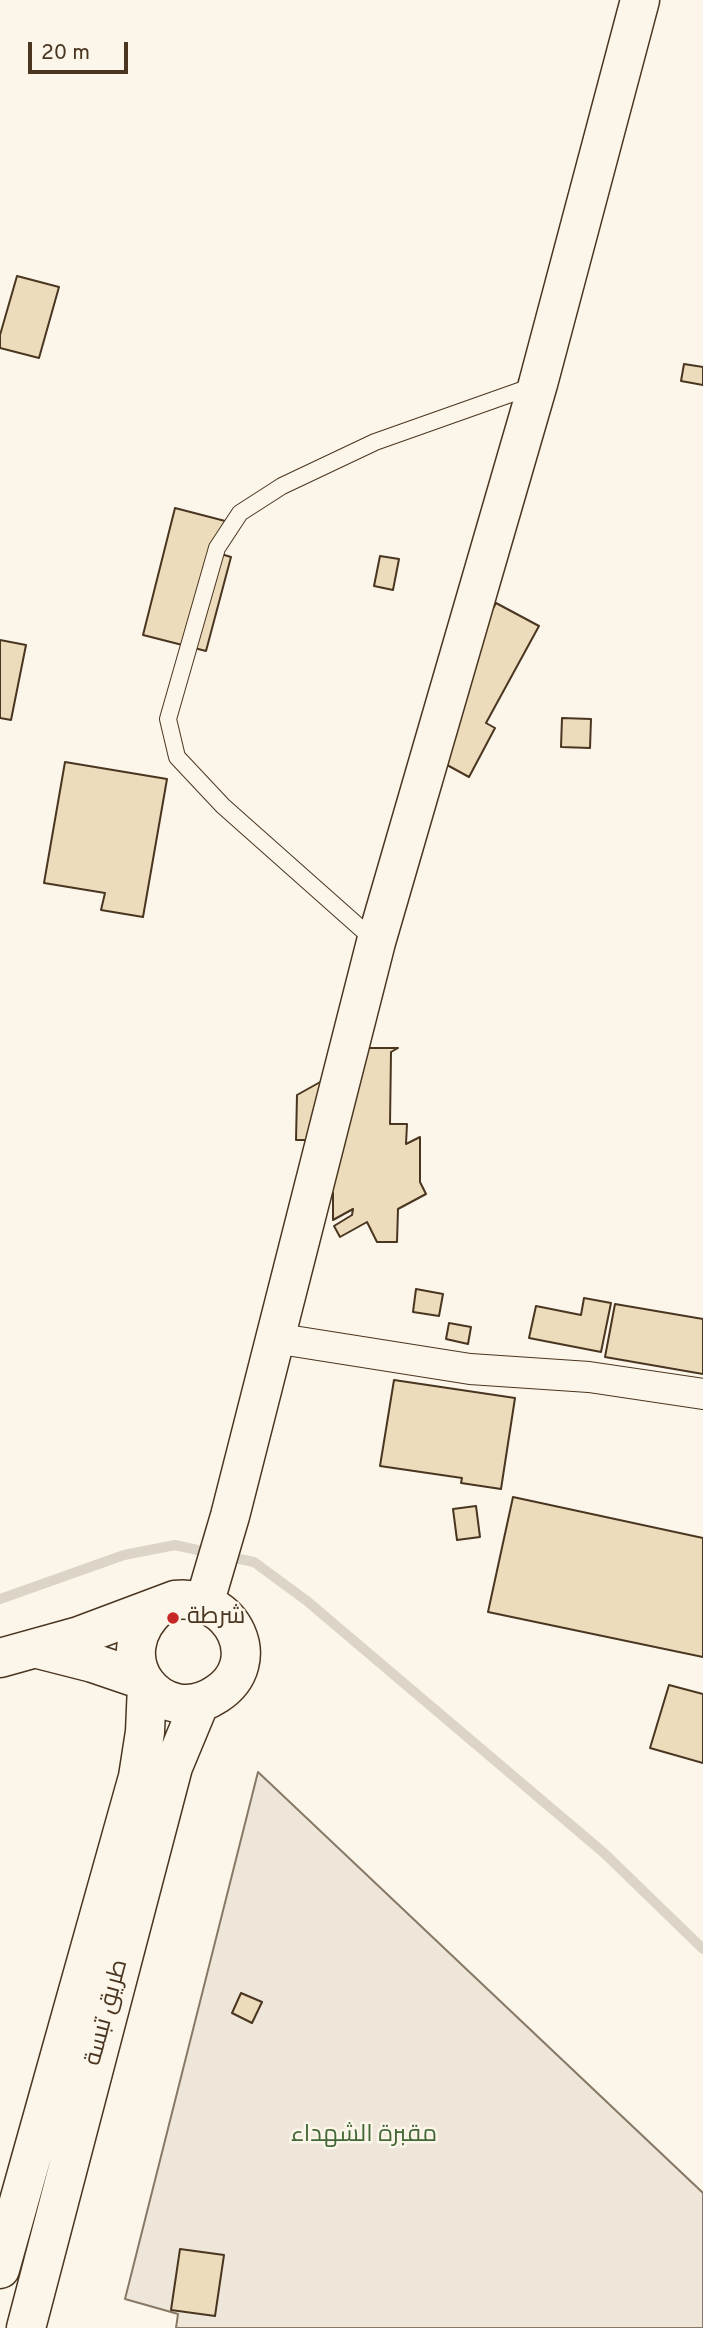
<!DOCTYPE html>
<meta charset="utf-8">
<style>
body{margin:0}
#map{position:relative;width:703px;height:2328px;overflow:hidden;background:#fbf6e9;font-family:Overpass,sans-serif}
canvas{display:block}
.scale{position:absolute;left:28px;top:42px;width:100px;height:32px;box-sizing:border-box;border:4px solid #4a3520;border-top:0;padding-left:9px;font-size:21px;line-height:24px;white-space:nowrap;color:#4a3520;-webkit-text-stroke:5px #fbf6e9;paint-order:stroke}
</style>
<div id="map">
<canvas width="703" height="2328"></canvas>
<div class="scale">20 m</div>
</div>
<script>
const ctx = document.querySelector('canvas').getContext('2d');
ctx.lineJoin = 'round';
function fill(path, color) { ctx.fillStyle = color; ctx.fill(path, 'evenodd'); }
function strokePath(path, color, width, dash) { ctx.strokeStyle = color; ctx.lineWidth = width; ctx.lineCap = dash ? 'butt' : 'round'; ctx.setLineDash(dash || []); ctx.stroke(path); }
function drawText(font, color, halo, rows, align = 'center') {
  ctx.font = font + ' Overpass,Cairo,sans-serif'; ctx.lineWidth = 5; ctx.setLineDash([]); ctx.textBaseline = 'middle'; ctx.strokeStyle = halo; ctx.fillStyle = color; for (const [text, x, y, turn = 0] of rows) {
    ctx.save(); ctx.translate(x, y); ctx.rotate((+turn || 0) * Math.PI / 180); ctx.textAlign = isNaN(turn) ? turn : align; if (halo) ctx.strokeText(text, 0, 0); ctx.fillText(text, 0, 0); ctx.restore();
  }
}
const green = new Path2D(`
 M 258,1772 L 703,2193 L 703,2328 L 176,2328 L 178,2314 L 125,2299 Z`);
const stream = new Path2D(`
 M 225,1556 L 254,1562 L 307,1601 L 604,1853 L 703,1949
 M 0,1599 L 124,1555 L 175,1545 L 211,1553`);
const building = new Path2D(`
 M 17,276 L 59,287 L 39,358 L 0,348 L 0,335 Z
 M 684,364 L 703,367 L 703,385 L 681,381 Z
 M 175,508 L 229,522 L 221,554 L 231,557 L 206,651 L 143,635 Z
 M 380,556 L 399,559 L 393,590 L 374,586 Z
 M 496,603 L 539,626 L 486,723 L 495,728 L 469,777 L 416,748 Z
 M 0,640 L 26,645 L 11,720 L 0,718 Z
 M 562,718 L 591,719 L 590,748 L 561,747 Z
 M 65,762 L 167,779 L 143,917 L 101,910 L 105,893 L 44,883 Z
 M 368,1048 L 398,1048 L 391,1052 L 390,1124 L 407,1124 L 406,1144 L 420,1137 L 420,1182 L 426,1194 L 398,1209 L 397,1242 L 377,1242 L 367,1222 L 340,1237 L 334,1226 L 352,1215 L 353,1209 L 333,1220 L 333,1193 L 319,1193 L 316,1140 L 296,1140 L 297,1095 L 322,1081 Z
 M 416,1289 L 443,1294 L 439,1316 L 413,1312 Z
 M 584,1298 L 611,1303 L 601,1352 L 529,1338 L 536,1306 L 581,1315 Z
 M 615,1304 L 703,1319 L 703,1374 L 605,1357 Z
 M 449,1323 L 471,1327 L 468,1344 L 446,1339 Z
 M 394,1380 L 515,1398 L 501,1489 L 461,1483 L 462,1478 L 380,1466 Z
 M 513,1497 L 703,1538 L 703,1657 L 488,1612 Z
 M 476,1506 L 480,1537 L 457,1540 L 453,1509 Z
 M 669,1685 L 703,1694 L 703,1763 L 650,1748 Z
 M 241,1993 L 262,2002 L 252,2023 L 232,2013 Z
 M 180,2249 L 224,2255 L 215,2316 L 171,2310 Z`);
const lane = new Path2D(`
 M 375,941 L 223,806 L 177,757 L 168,719 L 217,548 L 240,513 L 282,486 L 375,442 L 536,385`);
const street = new Path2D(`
 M 274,1338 L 470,1369 L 589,1377 L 703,1394`);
const primary = new Path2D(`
 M 205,1601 L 230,1516 L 376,942 L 538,384 L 640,0
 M 38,1649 L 93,1663 L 143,1680
 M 0,1658 L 79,1636 L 175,1600 C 233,1594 266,1662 217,1694 C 162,1731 101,1657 160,1606
 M 0,2269 L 138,1777 L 145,1732 L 147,1685
 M 26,2328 L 173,1767 L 200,1702`);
const markers = [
 [173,1618,7,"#c62828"]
];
const poiNames = [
 ["شرطة",187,1618]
];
const streetNames = [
 ["طريق تبسة",108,2013,-75]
];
const parkNames = [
 ["مقبرة الشهداء",364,2136]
];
fill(green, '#ede6d9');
strokePath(green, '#887966', 2);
strokePath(stream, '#dcd4c6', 10);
fill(building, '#ecdcbc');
strokePath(building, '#4a3520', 2);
strokePath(lane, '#4a3520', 18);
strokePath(street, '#4a3520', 32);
strokePath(primary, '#4a3520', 41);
strokePath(lane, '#fbf6e9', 16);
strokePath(street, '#fbf6e9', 30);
strokePath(primary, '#fbf6e9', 38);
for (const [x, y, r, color] of markers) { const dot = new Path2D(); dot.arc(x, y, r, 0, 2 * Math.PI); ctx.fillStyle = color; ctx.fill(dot); strokePath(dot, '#fbf6e9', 2.5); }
drawText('24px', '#4a3520', '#fbf6e9', poiNames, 'left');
drawText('24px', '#4a3520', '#fbf6e9', streetNames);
drawText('24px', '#436837', '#fbf6e9', parkNames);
</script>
